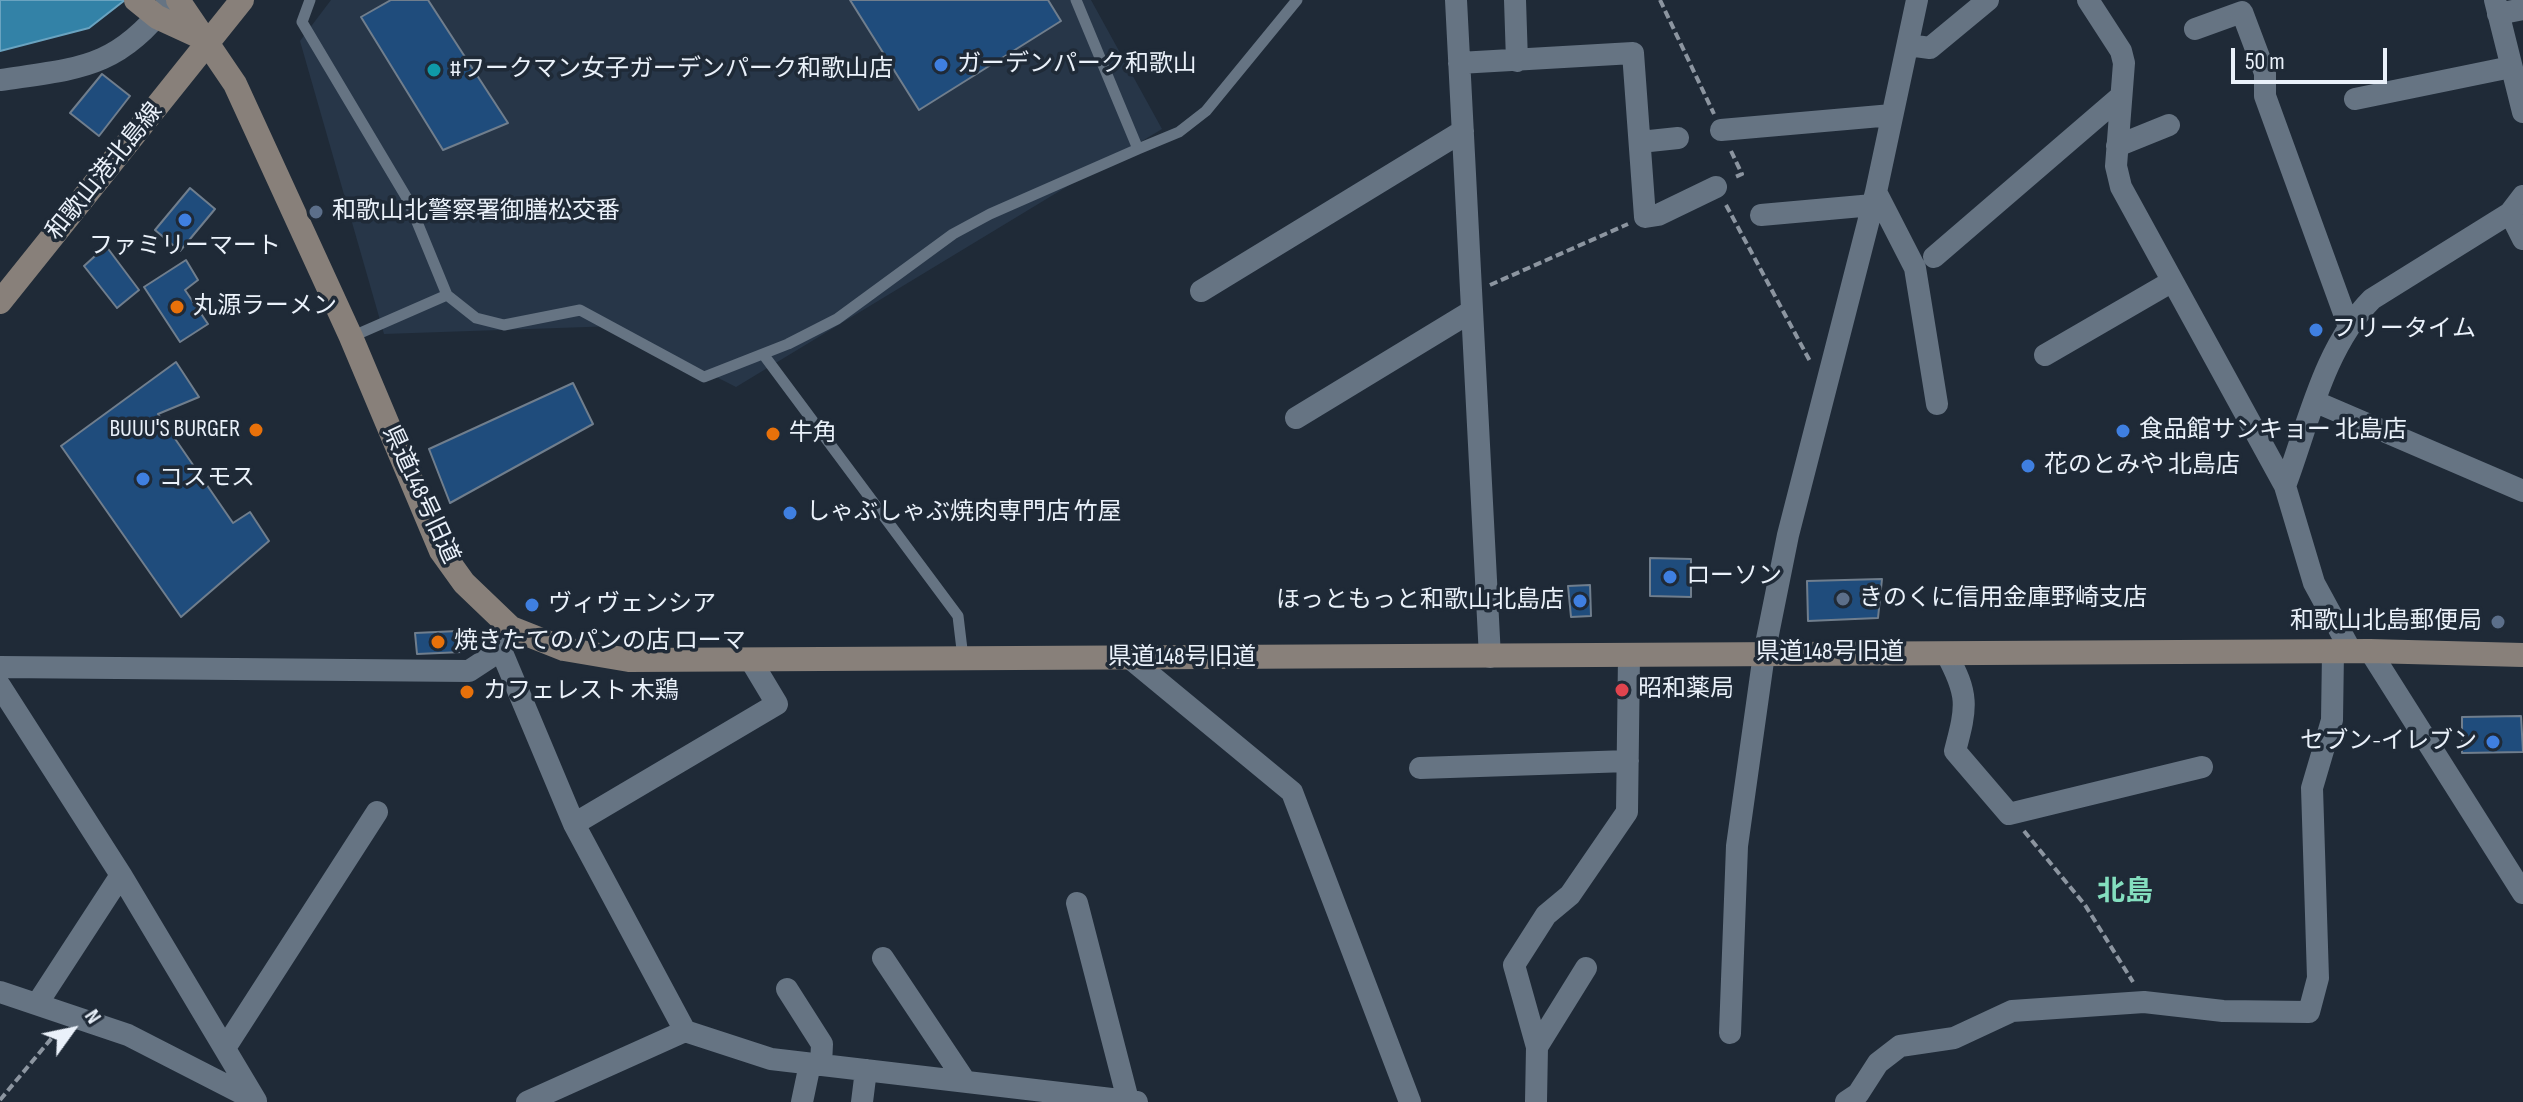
<!DOCTYPE html>
<meta charset="utf-8">
<style>
body{margin:0}
#map{position:relative;width:2523px;height:1102px;overflow:hidden;background:#1f2a37;font-family:"Sofia Sans Condensed",sans-serif}
canvas{display:block}
.north{position:absolute;left:32px;top:990px;width:80px;height:80px;-webkit-text-stroke:6px #1f2a37;paint-order:stroke;rotate:57deg;font-size:22px;font-weight:700;line-height:32px;text-align:center;color:#eaf1fa}
.north::after{content:'';display:block;margin:auto;width:28px;height:36px;background:#eaf1fa;clip-path:polygon(50% 0,100% 100%,50% 72%,0 100%)}
.scale{position:absolute;left:2231px;top:48px;width:156px;height:36px;box-sizing:border-box;border:4px solid #eaf1fa;border-top:0;padding-left:10px;font-size:24px;line-height:28px;white-space:nowrap;color:#eaf1fa;-webkit-text-stroke:6px #1f2a37;paint-order:stroke}
</style>
<div id="map">
<canvas width="2523" height="1102"></canvas>
<div class="north">N</div>
<div class="scale">50 m</div>
</div>
<script>
const ctx = document.querySelector('canvas').getContext('2d');
ctx.lineJoin = 'round';
function fill(path, color) { ctx.fillStyle = color; ctx.fill(path, 'evenodd'); }
function strokePath(path, color, width, dash) { ctx.strokeStyle = color; ctx.lineWidth = width; ctx.lineCap = dash ? 'butt' : 'round'; ctx.setLineDash(dash || []); ctx.stroke(path); }
function drawText(font, color, halo, rows, align = 'center') {
  ctx.font = font + ' "Sofia Sans Condensed","Noto Sans JP",sans-serif'; ctx.lineWidth = 7; ctx.setLineDash([]); ctx.textBaseline = 'middle'; ctx.strokeStyle = halo; ctx.fillStyle = color; for (const [text, x, y, turn = 0] of rows) {
    ctx.save(); ctx.translate(x, y); ctx.rotate((+turn || 0) * Math.PI / 180); ctx.textAlign = isNaN(turn) ? turn : align; if (halo) ctx.strokeText(text, 0, 0); ctx.fillText(text, 0, 0); ctx.restore();
  }
}
const built = new Path2D(`
 M 331,0 L 1091,0 L 1162,129 L 736,387 L 616,326 L 384,334 L 300,41 Z`);
const water = new Path2D(`
 M 0,0 L 125,0 L 89,28 L 0,51 Z`);
const building = new Path2D(`
 M 391,0 L 428,0 L 508,123 L 443,150 L 361,17 Z
 M 850,0 L 1048,0 L 1061,21 L 919,110 Z
 M 102,74 L 130,96 L 99,136 L 70,113 Z
 M 190,188 L 215,209 L 180,251 L 155,230 Z
 M 106,246 L 139,290 L 117,308 L 84,266 Z
 M 186,260 L 198,280 L 185,290 L 208,324 L 180,342 L 144,287 Z
 M 176,362 L 199,397 L 158,414 L 233,523 L 250,512 L 269,541 L 181,617 L 61,446 Z
 M 573,383 L 593,424 L 450,503 L 429,449 Z
 M 1650,558 L 1691,559 L 1691,597 L 1650,596 Z
 M 1882,579 L 1878,618 L 1808,621 L 1807,581 Z
 M 1590,585 L 1591,616 L 1571,617 L 1568,586 Z
 M 458,631 L 462,652 L 417,654 L 415,633 Z
 M 2521,716 L 2523,752 L 2462,753 L 2462,717 Z`);
const path = new Path2D(`
 M 1660,0 L 1714,114
 M 1731,151 L 1742,174 L 1733,178
 M 1726,205 L 1811,363
 M 1490,285 L 1628,224
 M 2024,831 L 2085,905 L 2133,982
 M 0,1100 L 56,1033`);
const lane = new Path2D(`
 M 310,0 L 302,22 L 408,200 L 447,295
 M 1076,0 L 1138,149 L 1179,132 L 1206,111 L 1297,0
 M 351,337 L 447,295 L 476,318 L 504,325 L 580,310 L 704,377 L 788,344 L 837,319 L 953,234 L 990,214 L 1138,149
 M 763,354 L 958,616 L 963,658`);
const street = new Path2D(`
 M 1456,0 L 1490,657
 M 1515,0 L 1517,61
 M 2088,0 L 2121,51 L 2124,63 L 2116,166 L 2121,187 L 2285,486 L 2314,583 L 2351,651
 M 2495,0 L 2523,112
 M 2498,14 L 2523,9
 M 2195,29 L 2242,12 L 2265,73 L 2265,96 L 2349,327
 M 1908,45 L 1930,48 L 1988,0
 M 1459,63 L 1633,53 L 1645,217 L 1658,215 L 1716,187
 M 0,80 C 81,68 117,69 170,0
 M 2355,99 L 2511,67
 M 1721,130 L 1892,115
 M 1640,142 L 1678,138
 M 2117,146 L 2169,125
 M 1876,192 L 1915,268 L 1937,404
 M 2510,213 L 2523,239
 M 1761,215 L 1873,205
 M 1934,257 L 2120,97
 M 1201,291 L 1463,131
 M 2045,355 L 2171,282
 M 2316,402 L 2523,491
 M 1296,418 L 1472,311
 M 2285,486 C 2308,425 2324,347 2372,299 L 2510,213 L 2523,196
 M 501,650 L 574,824 L 685,1031
 M 2370,651 L 2523,893
 M 1946,653 C 1969,695 1967,706 1955,751 L 2009,814 L 2202,767
 M 1131,659 L 1292,792 L 1410,1102
 M 0,667 L 469,671 L 501,650 L 511,628
 M 0,686 L 121,875 L 256,1101
 M 1420,768 L 1628,761
 M 574,824 L 777,704 L 750,659
 M 1077,903 L 1128,1100
 M 883,958 L 965,1081
 M 787,989 L 822,1044 L 821,1065
 M 0,992 L 128,1035 L 255,1100
 M 37,1004 L 121,875
 M 1730,1033 L 1737,846 L 1764,654 L 1788,535 L 1876,192 L 1917,0
 M 1537,1047 L 1586,968
 M 225,1048 L 377,812
 M 527,1102 L 685,1031 L 771,1059 L 1137,1102
 M 802,1102 L 810,1064
 M 862,1102 L 866,1070
 M 1536,1102 L 1537,1047 L 1514,965 L 1546,915 L 1570,895 L 1627,812 L 1629,656
 M 1846,1102 L 1858,1094 L 1878,1063 L 1900,1046 L 1954,1038 L 2012,1011 L 2144,1002 L 2223,1011 L 2309,1012 L 2318,978 L 2312,788 L 2332,720 L 2333,652`);
const secondary = new Path2D(`
 M 136,0 L 157,17 L 207,40
 M 178,0 L 235,84 L 351,337 L 441,551 L 464,583 L 511,628 L 564,649 L 629,660 L 2370,651 L 2523,655
 M 0,302 L 242,0`);
const markers = [
 [941,65,8,"#3f7fe0"],
 [434,70,8,"#0f9aa8"],
 [316,212,8,"#5c6f8a"],
 [185,220,8,"#3f7fe0"],
 [177,307,8,"#e8710a"],
 [2316,330,8,"#3f7fe0"],
 [256,430,8,"#e8710a"],
 [2123,431,8,"#3f7fe0"],
 [773,434,8,"#e8710a"],
 [2028,466,8,"#3f7fe0"],
 [143,479,8,"#3f7fe0"],
 [790,513,8,"#3f7fe0"],
 [1670,577,8,"#3f7fe0"],
 [1843,599,8,"#5c6f8a"],
 [1580,601,8,"#3f7fe0"],
 [532,605,8,"#3f7fe0"],
 [2498,622,8,"#5c6f8a"],
 [438,642,8,"#e8710a"],
 [1622,690,8,"#e0444e"],
 [467,692,8,"#e8710a"],
 [2493,742,8,"#3f7fe0"]
];
const poiNames = [
 ["ガーデンパーク和歌山",957,65],
 ["#ワークマン女子ガーデンパーク和歌山店",450,70],
 ["和歌山北警察署御膳松交番",332,212],
 ["ファミリーマート",185,247,"center"],
 ["丸源ラーメン",193,307],
 ["フリータイム",2332,330],
 ["BUUU'S BURGER",240,430,"right"],
 ["食品館サンキョー 北島店",2139,431],
 ["牛角",789,434],
 ["花のとみや 北島店",2044,466],
 ["コスモス",159,479],
 ["しゃぶしゃぶ焼肉専門店 竹屋",806,513],
 ["ローソン",1686,577],
 ["きのくに信用金庫野崎支店",1859,599],
 ["ほっともっと和歌山北島店",1564,601,"right"],
 ["ヴィヴェンシア",548,605],
 ["和歌山北島郵便局",2482,622,"right"],
 ["焼きたてのパンの店 ローマ",454,642],
 ["昭和薬局",1638,690],
 ["カフェレスト 木鶏",483,692],
 ["セブン-イレブン",2477,742,"right"]
];
const streetNames = [
 ["和歌山港北島線",105,172,-51],
 ["県道148号旧道",420,495,65],
 ["県道148号旧道",1830,653],
 ["県道148号旧道",1182,658]
];
const quarterNames = [
 ["北島",2125,893]
];
fill(built, '#273648');
fill(water, '#3382a7');
strokePath(water, '#6aa3c0', 2);
fill(building, '#1f4c7c');
strokePath(building, '#707e8d', 2);
strokePath(path, '#8c95a0', 4, [8, 4]);
strokePath(lane, '#667483', 11);
strokePath(street, '#667483', 22);
strokePath(secondary, '#88807a', 24);
for (const [x, y, r, color] of markers) { const dot = new Path2D(); dot.arc(x, y, r, 0, 2 * Math.PI); ctx.fillStyle = color; ctx.fill(dot); strokePath(dot, '#1f2a37', 3); }
drawText('24px', '#eaf1fa', '#1f2a37', poiNames, 'left');
drawText('24px', '#eaf1fa', '#1f2a37', streetNames);
drawText('bold 28px', '#84dfbf', '#1f2a37', quarterNames);
</script>
